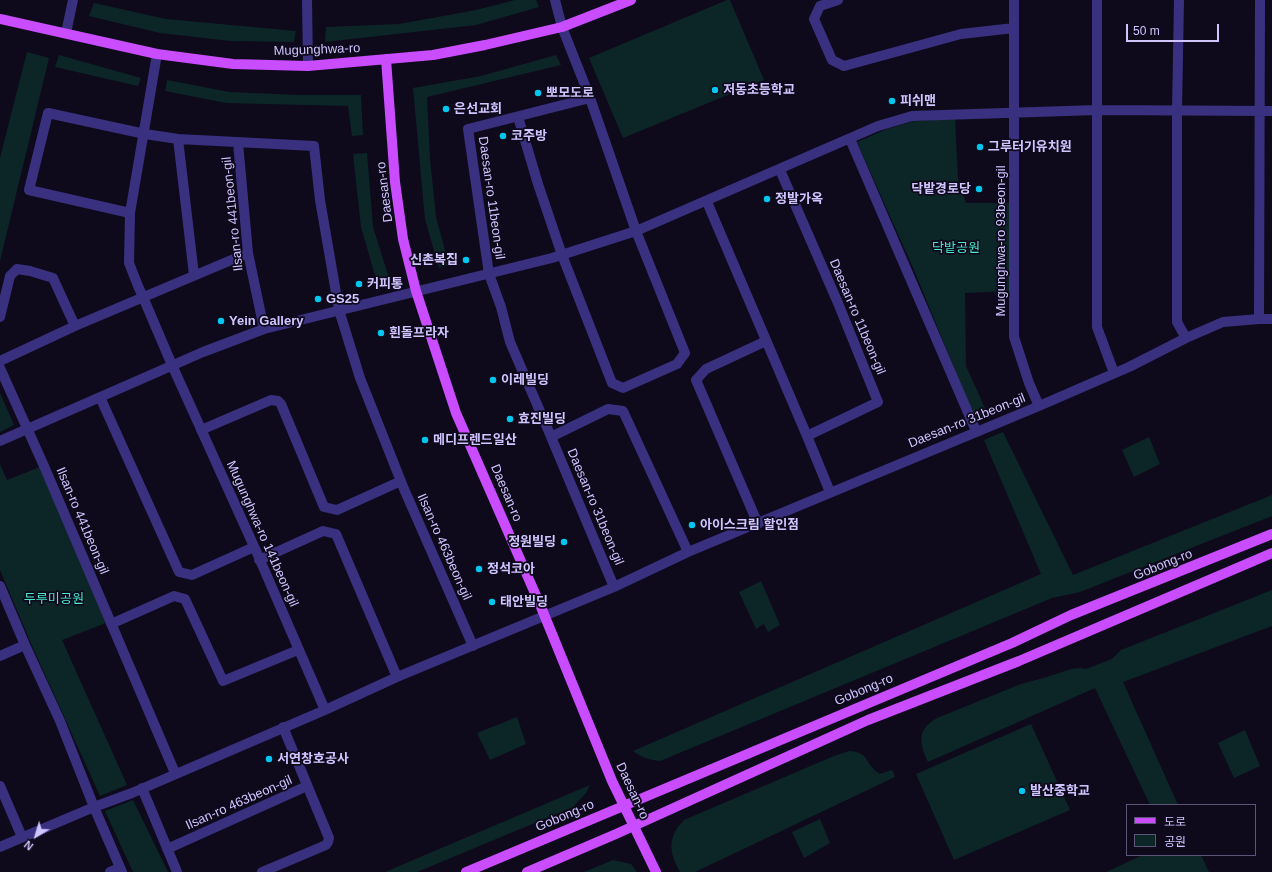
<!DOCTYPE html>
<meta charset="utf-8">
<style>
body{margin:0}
#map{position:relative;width:1272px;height:872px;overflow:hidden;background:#0e0a1c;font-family:Arial,"Noto Sans KR",sans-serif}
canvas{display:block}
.legend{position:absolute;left:1126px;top:804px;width:130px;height:52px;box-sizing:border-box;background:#0e0a1c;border:1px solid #5c5577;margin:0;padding:5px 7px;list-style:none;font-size:12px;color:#d0c5ff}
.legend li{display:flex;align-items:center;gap:8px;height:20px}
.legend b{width:20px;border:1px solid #5c5577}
.north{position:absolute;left:16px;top:816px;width:40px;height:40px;-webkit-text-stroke:3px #0e0a1c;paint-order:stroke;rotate:218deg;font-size:11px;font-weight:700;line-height:16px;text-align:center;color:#d0c5ff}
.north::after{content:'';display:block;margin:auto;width:14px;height:18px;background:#d0c5ff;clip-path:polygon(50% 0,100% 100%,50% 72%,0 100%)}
.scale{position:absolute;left:1126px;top:24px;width:93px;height:18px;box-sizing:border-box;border:2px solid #d0c5ff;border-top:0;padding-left:5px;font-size:12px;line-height:14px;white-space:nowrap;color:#d0c5ff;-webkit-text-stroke:3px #0e0a1c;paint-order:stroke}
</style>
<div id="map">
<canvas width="1272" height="872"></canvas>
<ul class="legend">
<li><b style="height:5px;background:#c94cff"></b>도로</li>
<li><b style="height:11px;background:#0c2627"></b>공원</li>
</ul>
<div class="north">N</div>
<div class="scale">50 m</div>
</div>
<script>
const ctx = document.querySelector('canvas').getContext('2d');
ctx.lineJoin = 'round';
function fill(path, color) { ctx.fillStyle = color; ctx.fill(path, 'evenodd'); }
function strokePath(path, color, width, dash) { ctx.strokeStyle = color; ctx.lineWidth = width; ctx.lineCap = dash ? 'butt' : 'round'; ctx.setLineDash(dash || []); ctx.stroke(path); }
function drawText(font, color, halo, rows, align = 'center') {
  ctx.font = font + ' Arial,"Noto Sans KR",sans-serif'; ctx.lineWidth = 3.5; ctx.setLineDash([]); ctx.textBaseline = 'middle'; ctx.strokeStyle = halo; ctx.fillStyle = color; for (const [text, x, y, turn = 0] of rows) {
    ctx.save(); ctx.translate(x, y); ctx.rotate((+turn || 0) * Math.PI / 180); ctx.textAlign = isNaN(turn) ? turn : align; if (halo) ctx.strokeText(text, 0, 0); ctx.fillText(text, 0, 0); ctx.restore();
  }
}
const green = new Path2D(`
 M 515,0 L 536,0 L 539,7 L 476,25 L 325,42 L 326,27 L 399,24 L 476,10 Z
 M 727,0 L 730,0 L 764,80 L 623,138 L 589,58 Z
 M 94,3 L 166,19 L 296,31 L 294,42 L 231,41 L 160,33 L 89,16 Z
 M 27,52 L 49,58 L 0,261 L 0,158 Z
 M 59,55 L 141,78 L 138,86 L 55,67 Z
 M 556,55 L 561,65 L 427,97 L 430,159 L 436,217 L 449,265 L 439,268 L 425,219 L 413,88 L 481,76 Z
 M 167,80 L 229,92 L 300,95 L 361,95 L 363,135 L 352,136 L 348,106 L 226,103 L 165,91 Z
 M 955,119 L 958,178 L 966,203 L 1010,203 L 1009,291 L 965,293 L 966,366 L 989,417 L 976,421 L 914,270 L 857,142 L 887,129 L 914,121 Z
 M 367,153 L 373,227 L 389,278 L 377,282 L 361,227 L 353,154 Z
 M 0,393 L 14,425 L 0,432 Z
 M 1003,432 L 1073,575 L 1272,495 L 1272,516 L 1080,592 L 1052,598 L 660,761 C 649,760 641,757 633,751 L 1041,574 L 984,440 Z
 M 1149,437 L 1160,464 L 1134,477 L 1122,450 Z
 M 0,464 L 7,480 L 40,467 L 106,623 L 62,640 L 127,785 L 100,796 L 33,648 L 0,570 Z
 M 761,581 L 780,625 L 768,632 L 764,624 L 756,629 L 739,592 Z
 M 1272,590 L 1272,626 L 1123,682 L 1178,805 L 1150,805 L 1095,688 L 928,762 C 919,743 917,729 937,718 L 1021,684 L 1047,677 L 1071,669 L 1080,668 L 1086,669 L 1112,659 L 1121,650 Z
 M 517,717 L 526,744 L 490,760 L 477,733 Z
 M 1031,724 L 1070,810 L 954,860 L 916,774 Z
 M 1245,730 L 1260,766 L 1234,778 L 1218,743 Z
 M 849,751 C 871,752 864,765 880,774 L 892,770 L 895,777 L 695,872 L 680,872 C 669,852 667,837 684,820 L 834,756 Z
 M 590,785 L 586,793 L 573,807 L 417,872 L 385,872 Z
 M 133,800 L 168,872 L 133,872 L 105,811 Z
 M 820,819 L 830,843 L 804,858 L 792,832 Z
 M 1143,855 L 1201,855 L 1209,872 L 1106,872 Z
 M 613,860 L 631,864 L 637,872 L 584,872 Z`);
const minor = new Path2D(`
 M 307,0 L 308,66
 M 555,0 L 562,27 L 590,98
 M 838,0 L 820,6 L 814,19 L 832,60 L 844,66 L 961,34 L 1014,28
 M 1014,0 L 1014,337 L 1029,383 L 1039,406
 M 1097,0 L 1097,327 L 1114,373
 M 1179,0 L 1177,111 L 1177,322 L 1186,338
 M 66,33 L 73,0
 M 157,54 L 130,213 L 129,263 L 138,286 L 143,297 L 172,365 L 257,553 L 325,710
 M 518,117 L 538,184 L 562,255 L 612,383 L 623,388 L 677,364 L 685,353 L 636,231 L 590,98 L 468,129 L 489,274 L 501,307 L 510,342 L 549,432 L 614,587
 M 178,139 L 194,275
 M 850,139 L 976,431
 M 238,143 L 248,253 L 264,329
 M 780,170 L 838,303 L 878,402 L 807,436
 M 707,202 L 807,436 L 830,492
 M 130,213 L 29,190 L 48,113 L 145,134 L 178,139 L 314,146 L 320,200 L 339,310 L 360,378 L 404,489 L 473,646
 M 0,317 L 10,276 L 17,269 L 30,271 L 53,278 L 75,326
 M 1259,319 L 1260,0
 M 0,361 L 75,326 L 248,253
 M 0,368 L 44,466 L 175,773
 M 100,397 L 179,572 L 192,575 L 254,547
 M 201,430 L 271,400 L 278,401 L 281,404 L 324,507 L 337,510 L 401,481
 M 551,437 L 608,409 L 623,411 L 688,552
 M 0,441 L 203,352 L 264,329 L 552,258 L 636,231 L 878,126 L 912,116 L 1097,110 L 1272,111
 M 758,524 L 696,380 L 706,369 L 766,341
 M 259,560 L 323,531 L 336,534 L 397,677
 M 0,586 L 25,645 L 60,721 L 94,807 L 122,872
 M 111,624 L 174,596 L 185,599 L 223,681 L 298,650
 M 0,656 L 25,645
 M 0,786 L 22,837
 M 142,788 L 177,872
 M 0,847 L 94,807 L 132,793 L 325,710 L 397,677 L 614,587 L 688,552 L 1039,406 L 1129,367 L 1186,338 L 1223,322 L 1259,319 L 1272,319
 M 167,849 L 307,786
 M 110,872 L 120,868
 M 262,872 L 326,845 L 328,842 L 329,838 L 283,727`);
const major = new Path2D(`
 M 0,19 L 157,54 L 233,64 L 308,66 L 433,55 L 485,45 L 562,27 L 631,0
 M 386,59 L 395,182 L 403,239 L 416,291 L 456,413 L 541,607 L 612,781 L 656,872
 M 466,872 L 1012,643 L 1071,615 L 1272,534
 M 527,872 L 616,834 L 868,720 L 1019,661 L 1272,553`);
const markers = [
 [715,90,4,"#00c7f0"],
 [538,93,4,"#00c7f0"],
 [892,101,4,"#00c7f0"],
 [446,109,4,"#00c7f0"],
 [503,136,4,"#00c7f0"],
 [980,147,4,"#00c7f0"],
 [979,189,4,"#00c7f0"],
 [767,199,4,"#00c7f0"],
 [466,260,4,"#00c7f0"],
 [359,284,4,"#00c7f0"],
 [318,299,4,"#00c7f0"],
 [221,321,4,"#00c7f0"],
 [381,333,4,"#00c7f0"],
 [493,380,4,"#00c7f0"],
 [510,419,4,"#00c7f0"],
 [425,440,4,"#00c7f0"],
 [692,525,4,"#00c7f0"],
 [564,542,4,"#00c7f0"],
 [479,569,4,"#00c7f0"],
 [492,602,4,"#00c7f0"],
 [269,759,4,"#00c7f0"],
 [1022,791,4,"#00c7f0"]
];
const streetNames = [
 ["Mugunghwa-ro",317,50,-2],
 ["Daesan-ro",385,192,-97],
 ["Daesan-ro 11beon-gil",491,198,82],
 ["Ilsan-ro 441beon-gil",233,214,-96],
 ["Mugunghwa-ro 93beon-gil",1001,241,-90],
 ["Daesan-ro 11beon-gil",857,317,67],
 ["Daesan-ro 31beon-gil",967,421,-22],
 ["Daesan-ro",506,493,67],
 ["Daesan-ro 31beon-gil",595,507,67],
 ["Ilsan-ro 441beon-gil",82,521,67],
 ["Mugunghwa-ro 141beon-gil",262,534,66],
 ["Ilsan-ro 463beon-gil",444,547,66],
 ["Gobong-ro",1163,565,-22],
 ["Gobong-ro",864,690,-23],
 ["Daesan-ro",632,791,65],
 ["Ilsan-ro 463beon-gil",239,803,-24],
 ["Gobong-ro",565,816,-23]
];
const poiNames = [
 ["저동초등학교",723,90],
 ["뽀모도로",546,93],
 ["피쉬맨",900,101],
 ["은선교회",454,109],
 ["코주방",511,136],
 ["그루터기유치원",988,147],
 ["닥밭경로당",971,189,"right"],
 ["정발가옥",775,199],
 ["신촌복집",458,260,"right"],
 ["커피통",367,284],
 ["GS25",326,299],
 ["Yein Gallery",229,321],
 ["흰돌프라자",389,333],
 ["이레빌딩",501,380],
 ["효진빌딩",518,419],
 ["메디프렌드일산",433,440],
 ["아이스크림 할인점",700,525],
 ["정원빌딩",556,542,"right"],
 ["정석코아",487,569],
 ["태안빌딩",500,602],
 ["서연창호공사",277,759],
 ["발산중학교",1030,791]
];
const parkNames = [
 ["닥밭공원",956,248],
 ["두루미공원",54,599]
];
fill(green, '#0c2627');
strokePath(minor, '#39317f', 10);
strokePath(major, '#c94cff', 10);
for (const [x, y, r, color] of markers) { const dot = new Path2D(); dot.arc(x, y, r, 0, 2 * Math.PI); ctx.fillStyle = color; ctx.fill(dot); strokePath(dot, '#0e0a1c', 1.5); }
drawText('13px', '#d0c5ff', '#0e0a1c', streetNames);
drawText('bold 13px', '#d0c5ff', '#0e0a1c', poiNames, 'left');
drawText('13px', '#49e7cb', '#0e0a1c', parkNames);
</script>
